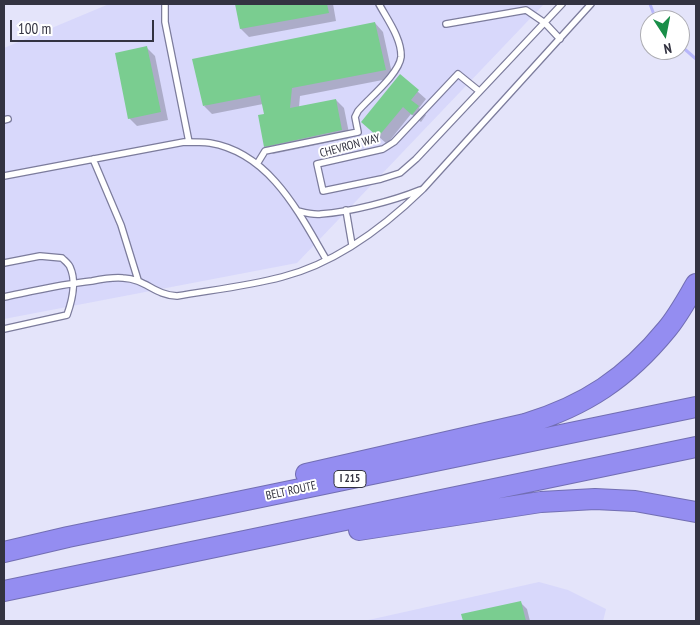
<!DOCTYPE html>
<style>
body{margin:0}
#map{position:relative;width:700px;height:625px;overflow:hidden;background:#e4e4fa;font-family:"PT Sans Narrow",sans-serif}
canvas{display:block}
.frame{position:absolute;inset:0;border:5px solid #333341;pointer-events:none}
.north{position:absolute;left:640px;top:10px;width:50px;height:50px;box-sizing:border-box;background:#fff;border:1px solid #adadb3;border-radius:50%;rotate:169deg;font-size:14px;font-weight:700;line-height:20px;text-align:center;color:#333341}
.north::after{content:'';display:block;margin:auto;width:18px;height:22px;background:#198e48;clip-path:polygon(50% 0,100% 100%,50% 72%,0 100%)}
.scale{position:absolute;left:10px;top:20px;width:144px;height:22px;box-sizing:border-box;border:2px solid #333341;border-top:0;padding-left:6px;font-size:15px;line-height:18px;white-space:nowrap;color:#333341;-webkit-text-stroke:4px #fff;paint-order:stroke}
</style>
<div id="map">
<canvas width="700" height="625"></canvas>
<div class="frame"></div>
<div class="north">N</div>
<div class="scale">100 m</div>
</div>
<script>
const ctx = document.querySelector('canvas').getContext('2d');
ctx.lineJoin = 'round';
function fill(path, color) { ctx.fillStyle = color; ctx.fill(path, 'evenodd'); }
function strokePath(path, color, width, dash) { ctx.strokeStyle = color; ctx.lineWidth = width; ctx.lineCap = dash ? 'butt' : 'round'; ctx.setLineDash(dash || []); ctx.stroke(path); }
function drawText(font, color, halo, rows, align = 'center') {
  ctx.font = font + ' "PT Sans Narrow",sans-serif'; ctx.lineWidth = 4; ctx.setLineDash([]); ctx.textBaseline = 'middle'; ctx.strokeStyle = halo; ctx.fillStyle = color; for (const [text, x, y, turn = 0] of rows) {
    ctx.save(); ctx.translate(x, y); ctx.rotate((+turn || 0) * Math.PI / 180); ctx.textAlign = isNaN(turn) ? turn : align; if (halo) ctx.strokeText(text, 0, 0); ctx.fillText(text, 0, 0); ctx.restore();
  }
}
const built = new Path2D(`
 M 109,4 L 544,4 L 297,263 L 4,319 L 4,48 Z
 M 539,582 L 568,590 L 606,609 L 603,621 L 364,621 Z`);
const shadow = new Path2D(`
 M 237,4 L 333,4 L 336,21 L 249,37 L 241,29 Z
 M 375,23 L 383,32 L 393,78 L 300,96 L 299,107 L 336,100 L 344,108 L 350,138 L 273,154 L 265,146 L 265,115 L 263,104 L 212,114 L 204,106 Z
 M 147,48 L 155,56 L 168,120 L 137,126 L 129,118 Z
 M 400,76 L 426,99 L 419,108 L 426,115 L 421,122 L 411,114 L 387,144 L 370,129 Z
 M 521,603 L 527,609 L 530,621 L 464,621 L 463,615 Z`);
const stream = new Path2D(`
 M 650,4 L 656,20
 M 680,45 L 696,59`);
const building = new Path2D(`
 M 235,4 L 327,4 L 329,13 L 240,29 Z
 M 375,22 L 386,70 L 292,88 L 290,108 L 336,99 L 342,130 L 264,147 L 258,115 L 264,114 L 260,95 L 203,106 L 192,59 Z
 M 147,46 L 161,112 L 128,119 L 115,53 Z
 M 400,74 L 419,90 L 411,100 L 419,106 L 412,115 L 403,107 L 378,137 L 361,122 Z
 M 521,601 L 526,621 L 463,621 L 461,614 Z`);
const service = new Path2D(`
 M 165,4 L 165,22 L 189,142
 M 446,24 L 526,10 L 545,23 L 560,39
 M 479,91 L 458,74 L 394,142 L 383,149 L 317,164 L 323,191 L 381,179 L 400,173 L 416,159 L 562,4
 M 4,120 L 8,119
 M 93,159 L 121,225 L 138,280
 M 257,164 L 265,151 L 358,132 L 355,117 L 358,111 C 369,98 399,74 401,57 C 402,39 387,19 379,4
 M 4,176 L 184,142 C 192,142 202,142 210,143 C 270,153 299,213 326,259
 M 346,210 L 352,245
 M 298,211 C 306,213 313,215 321,214 C 350,212 393,201 420,190
 M 4,263 L 40,256 L 62,258 C 65,261 69,264 70,267 C 77,282 72,301 67,315 L 4,329
 M 4,297 C 33,291 62,284 92,281 C 102,279 113,277 123,278 C 146,279 154,295 177,296 C 212,290 248,286 282,277 C 337,263 384,227 423,189 L 591,4`);
const motorway = new Path2D(`
 M 306,474 L 525,424 C 585,406 627,378 667,329 C 678,316 687,299 696,284
 M 359,530 L 541,502 L 595,499 L 635,501 L 696,512
 M 4,552 L 68,537 L 696,407
 M 4,591 L 696,447`);
const shields = [
 [350,479,32]
];
const shieldNames = [
 ["I 215",350,479]
];
const streetNames = [
 ["CHEVRON WAY",350,146,-15],
 ["BELT ROUTE",291,491,-12]
];
fill(built, '#d8d8fb');
fill(shadow, '#0003');
strokePath(stream, '#b8b7fb', 3);
fill(building, '#7acd90');
strokePath(service, '#7c7c9c', 8);
strokePath(motorway, '#726eb3', 22);
strokePath(service, '#fff', 5.5);
strokePath(motorway, '#948df1', 20);
for (const [x, y, w] of shields) { const box = new Path2D(); box.roundRect(x - w / 2, y - 8.5, w, 17, 4); ctx.fillStyle = '#fff'; ctx.fill(box); strokePath(box, '#333341', 1); }
drawText('bold 11px', '#333341', null, shieldNames);
drawText('12px', '#333341', '#fff', streetNames);
</script>
